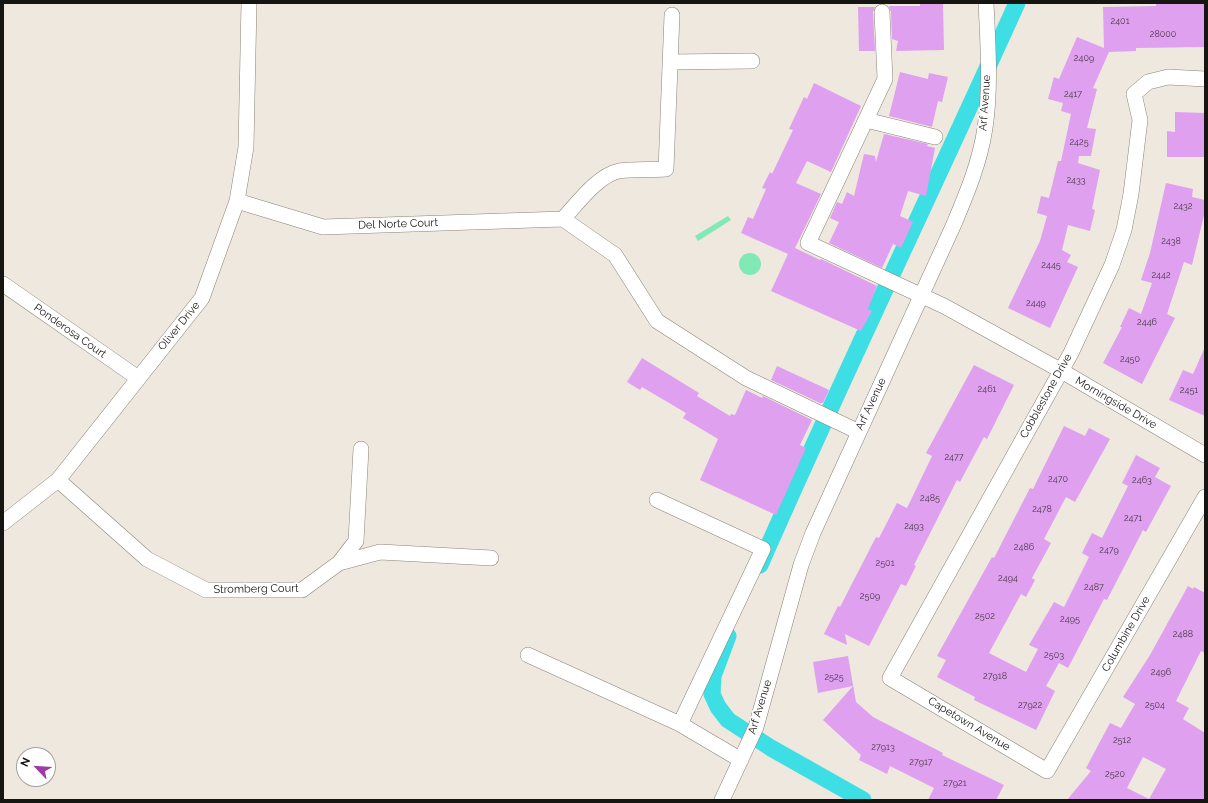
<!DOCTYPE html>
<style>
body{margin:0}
#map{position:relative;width:1208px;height:803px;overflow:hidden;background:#eee8de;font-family:Raleway,sans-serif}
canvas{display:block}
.frame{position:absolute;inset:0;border:4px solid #171512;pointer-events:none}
.north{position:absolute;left:16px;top:747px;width:40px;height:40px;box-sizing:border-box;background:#fff;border:1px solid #a2a1a0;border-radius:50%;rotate:295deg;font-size:11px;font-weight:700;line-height:16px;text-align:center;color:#171512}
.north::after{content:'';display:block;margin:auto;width:14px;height:18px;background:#9c3ca4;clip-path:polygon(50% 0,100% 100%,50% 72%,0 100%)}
</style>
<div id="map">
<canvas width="1208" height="803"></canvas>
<div class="frame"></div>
<div class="north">N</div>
</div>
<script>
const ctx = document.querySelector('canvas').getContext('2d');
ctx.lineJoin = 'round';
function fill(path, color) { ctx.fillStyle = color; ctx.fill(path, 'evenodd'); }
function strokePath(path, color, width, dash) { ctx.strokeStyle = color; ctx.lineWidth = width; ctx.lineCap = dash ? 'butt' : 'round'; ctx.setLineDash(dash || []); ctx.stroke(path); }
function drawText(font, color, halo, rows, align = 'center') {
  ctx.font = font + ' Raleway,sans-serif'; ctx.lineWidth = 3.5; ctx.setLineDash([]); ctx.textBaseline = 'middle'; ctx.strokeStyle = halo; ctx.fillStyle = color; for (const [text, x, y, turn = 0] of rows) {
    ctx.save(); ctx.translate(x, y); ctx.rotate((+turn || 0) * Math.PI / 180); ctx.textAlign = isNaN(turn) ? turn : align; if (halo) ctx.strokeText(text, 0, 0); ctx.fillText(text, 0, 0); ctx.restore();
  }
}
const green = new Path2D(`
 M 728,216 L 731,220 L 698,241 L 695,236 Z
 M739 264a11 11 0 1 1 22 0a11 11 0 1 1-22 0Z`);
const canal = new Path2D(`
 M 760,565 C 843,376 932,191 1017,3
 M 728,636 L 713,676 L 712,694 L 718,707 L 728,720 L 771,748 L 863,800`);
const building = new Path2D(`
 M 920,3 L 943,3 L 944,50 L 896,51 L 898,41 L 892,39 L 891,12 L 889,6 L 920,6 Z
 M 1205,3 L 1205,47 L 1136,48 L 1136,51 L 1109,52 L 1093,88 L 1097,89 L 1087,128 L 1096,129 L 1091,156 L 1079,156 L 1078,163 L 1100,170 L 1092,209 L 1095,210 L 1090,231 L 1068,225 L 1062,250 L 1071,255 L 1067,262 L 1078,267 L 1050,328 L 1008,308 L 1040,241 L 1047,216 L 1037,213 L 1041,196 L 1049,198 L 1058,161 L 1061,161 L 1071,114 L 1061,111 L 1063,103 L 1048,99 L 1054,77 L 1059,79 L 1077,37 L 1104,48 L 1103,7 L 1156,6 L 1156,4 Z
 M 858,7 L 875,7 L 873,12 L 875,51 L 859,51 Z
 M 900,72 L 928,79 L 929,73 L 948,77 L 942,102 L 938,101 L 932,127 L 889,116 Z
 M 814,83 L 861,106 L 831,172 L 807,161 L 796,183 L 821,194 L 795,248 L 820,260 L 821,259 L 877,286 L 868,309 L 872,311 L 861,331 L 771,291 L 788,254 L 741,233 L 748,217 L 753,219 L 766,189 L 762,188 L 770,172 L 772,174 L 793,130 L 789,129 L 804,97 L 807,99 Z
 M 1175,112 L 1205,113 L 1205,157 L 1167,157 L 1167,131 L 1175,132 Z
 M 884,134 L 928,144 L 927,146 L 935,148 L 926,196 L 908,191 L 900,216 L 913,222 L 901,248 L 893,244 L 882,268 L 829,243 L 839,222 L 830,218 L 837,202 L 842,204 L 847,192 L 854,196 L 864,154 L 875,156 L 876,162 Z
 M 1166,183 L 1193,189 L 1192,197 L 1205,200 L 1205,211 L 1192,265 L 1184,262 L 1167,314 L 1175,318 L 1142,384 L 1103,363 L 1122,327 L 1120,327 L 1129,308 L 1141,314 L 1152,283 L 1141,280 L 1150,253 Z
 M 1205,347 L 1205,416 L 1169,400 L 1183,370 L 1193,374 Z
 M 642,358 L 699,393 L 697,396 L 730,416 L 731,414 L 735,415 L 746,390 L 762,398 L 763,396 L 812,420 L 800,445 L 806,448 L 776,515 L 700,480 L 718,439 L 683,418 L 686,413 L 642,387 L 640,390 L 627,382 Z
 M 974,365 L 1014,385 L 987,439 L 984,437 L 960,482 L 957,480 L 914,565 L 916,566 L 906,586 L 901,584 L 869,646 L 845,634 L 847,645 L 824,634 L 838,606 L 840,607 L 876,537 L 879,538 L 897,503 L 907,508 L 932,456 L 926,453 Z
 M 777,366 L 829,390 L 823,403 L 820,403 L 771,380 Z
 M 1064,426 L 1085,436 L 1089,428 L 1110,439 L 1075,502 L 1066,497 L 1044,539 L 1051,543 L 1032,578 L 1035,580 L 1026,597 L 1021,594 L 989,653 L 1026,672 L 1038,649 L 1029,645 L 1054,602 L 1064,607 L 1089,557 L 1082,553 L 1092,533 L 1102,538 L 1128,486 L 1122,483 L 1136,455 L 1160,468 L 1155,477 L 1171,486 L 1146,532 L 1143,530 L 1107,600 L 1104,599 L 1068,668 L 1059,663 L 1046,686 L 1055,691 L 1036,730 L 974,700 L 975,697 L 937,677 L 946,660 L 937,656 L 992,557 L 994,558 L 1030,488 L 1033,489 Z
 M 1188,586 L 1193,589 L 1194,587 L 1205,593 L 1205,653 L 1201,651 L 1176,701 L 1189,708 L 1183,719 L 1205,733 L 1205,800 L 1067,800 L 1091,771 L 1086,768 L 1110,723 L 1121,728 L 1135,704 L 1123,697 L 1150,655 ZM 1143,757 L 1166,769 L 1149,799 L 1127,788 Z
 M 848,656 L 856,702 L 873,717 L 943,753 L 942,755 L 1004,785 L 996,800 L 928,800 L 934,788 L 890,766 L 887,774 L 859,760 L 861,755 L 823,720 L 853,686 L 818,693 L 813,662 Z`);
const minor = new Path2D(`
 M 882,12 L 885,79 L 808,243 L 944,306 L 1060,370 L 1205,455
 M 671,62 L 752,61
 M 1205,79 L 1168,77 L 1148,82 L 1134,94 L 1140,120 L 1131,194 L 1124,230 L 1112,265 L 1071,353 L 890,678 L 1047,771 L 1205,497
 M 866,120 L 935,137
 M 237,201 L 323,227 L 563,219
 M 563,219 L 615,255 L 657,321 L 746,378 L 859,432
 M 563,219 C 577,204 598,175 619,171 C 634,169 651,170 666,169 L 672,15
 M 3,284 L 138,378
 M 58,480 L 147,559 L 206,590 L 302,590 L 339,563 L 356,541 L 361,449
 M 657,500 L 763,549 L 680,724
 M 3,523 L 58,480 L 202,298 L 237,201 L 246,147 L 249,3
 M 339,563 L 380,552 L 491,558
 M 528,655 L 680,724 L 741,760
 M 722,800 L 756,727 L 801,565 L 813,533 L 954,224 C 967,193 980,162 985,128 C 991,88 988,44 986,3`);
const numberNames = [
 ["2401",1120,21],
 ["28000",1163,34],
 ["2409",1084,58],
 ["2417",1073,94],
 ["2425",1079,142],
 ["2433",1076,180],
 ["2432",1183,206],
 ["2438",1171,241],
 ["2445",1051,265],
 ["2442",1161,275],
 ["2449",1036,303],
 ["2446",1147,322],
 ["2450",1130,359],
 ["2461",987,389],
 ["2451",1189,390],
 ["2477",954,457],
 ["2470",1058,479],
 ["2463",1142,480],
 ["2485",930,498],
 ["2478",1042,509],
 ["2471",1133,518],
 ["2493",914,526],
 ["2486",1024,547],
 ["2479",1109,550],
 ["2501",885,563],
 ["2494",1008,578],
 ["2487",1094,587],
 ["2509",870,596],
 ["2502",985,616],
 ["2495",1070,619],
 ["2488",1183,634],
 ["2503",1054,655],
 ["2496",1161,672],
 ["27918",995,676],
 ["2525",834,677],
 ["27922",1030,705],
 ["2504",1155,705],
 ["2512",1122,740],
 ["27913",883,747],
 ["27917",921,762],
 ["2520",1115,774],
 ["27921",955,783]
];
const streetNames = [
 ["Arf Avenue",985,103,-86],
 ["Del Norte Court",398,224,-2],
 ["Oliver Drive",179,326,-51],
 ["Ponderosa Court",70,331,35],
 ["Cobblestone Drive",1046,396,-61],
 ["Morningside Drive",1116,403,30],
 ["Arf Avenue",871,404,-65],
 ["Stromberg Court",256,589,-1],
 ["Columbine Drive",1126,634,-60],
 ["Arf Avenue",760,707,-73],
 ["Capetown Avenue",969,724,31]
];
fill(green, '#81e9b5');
strokePath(canal, '#3edee5', 17);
fill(building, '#dfa0ef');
strokePath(minor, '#89847a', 16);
strokePath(minor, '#fff', 15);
drawText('9px', '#493849', null, numberNames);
drawText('11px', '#171512', '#fff', streetNames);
</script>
